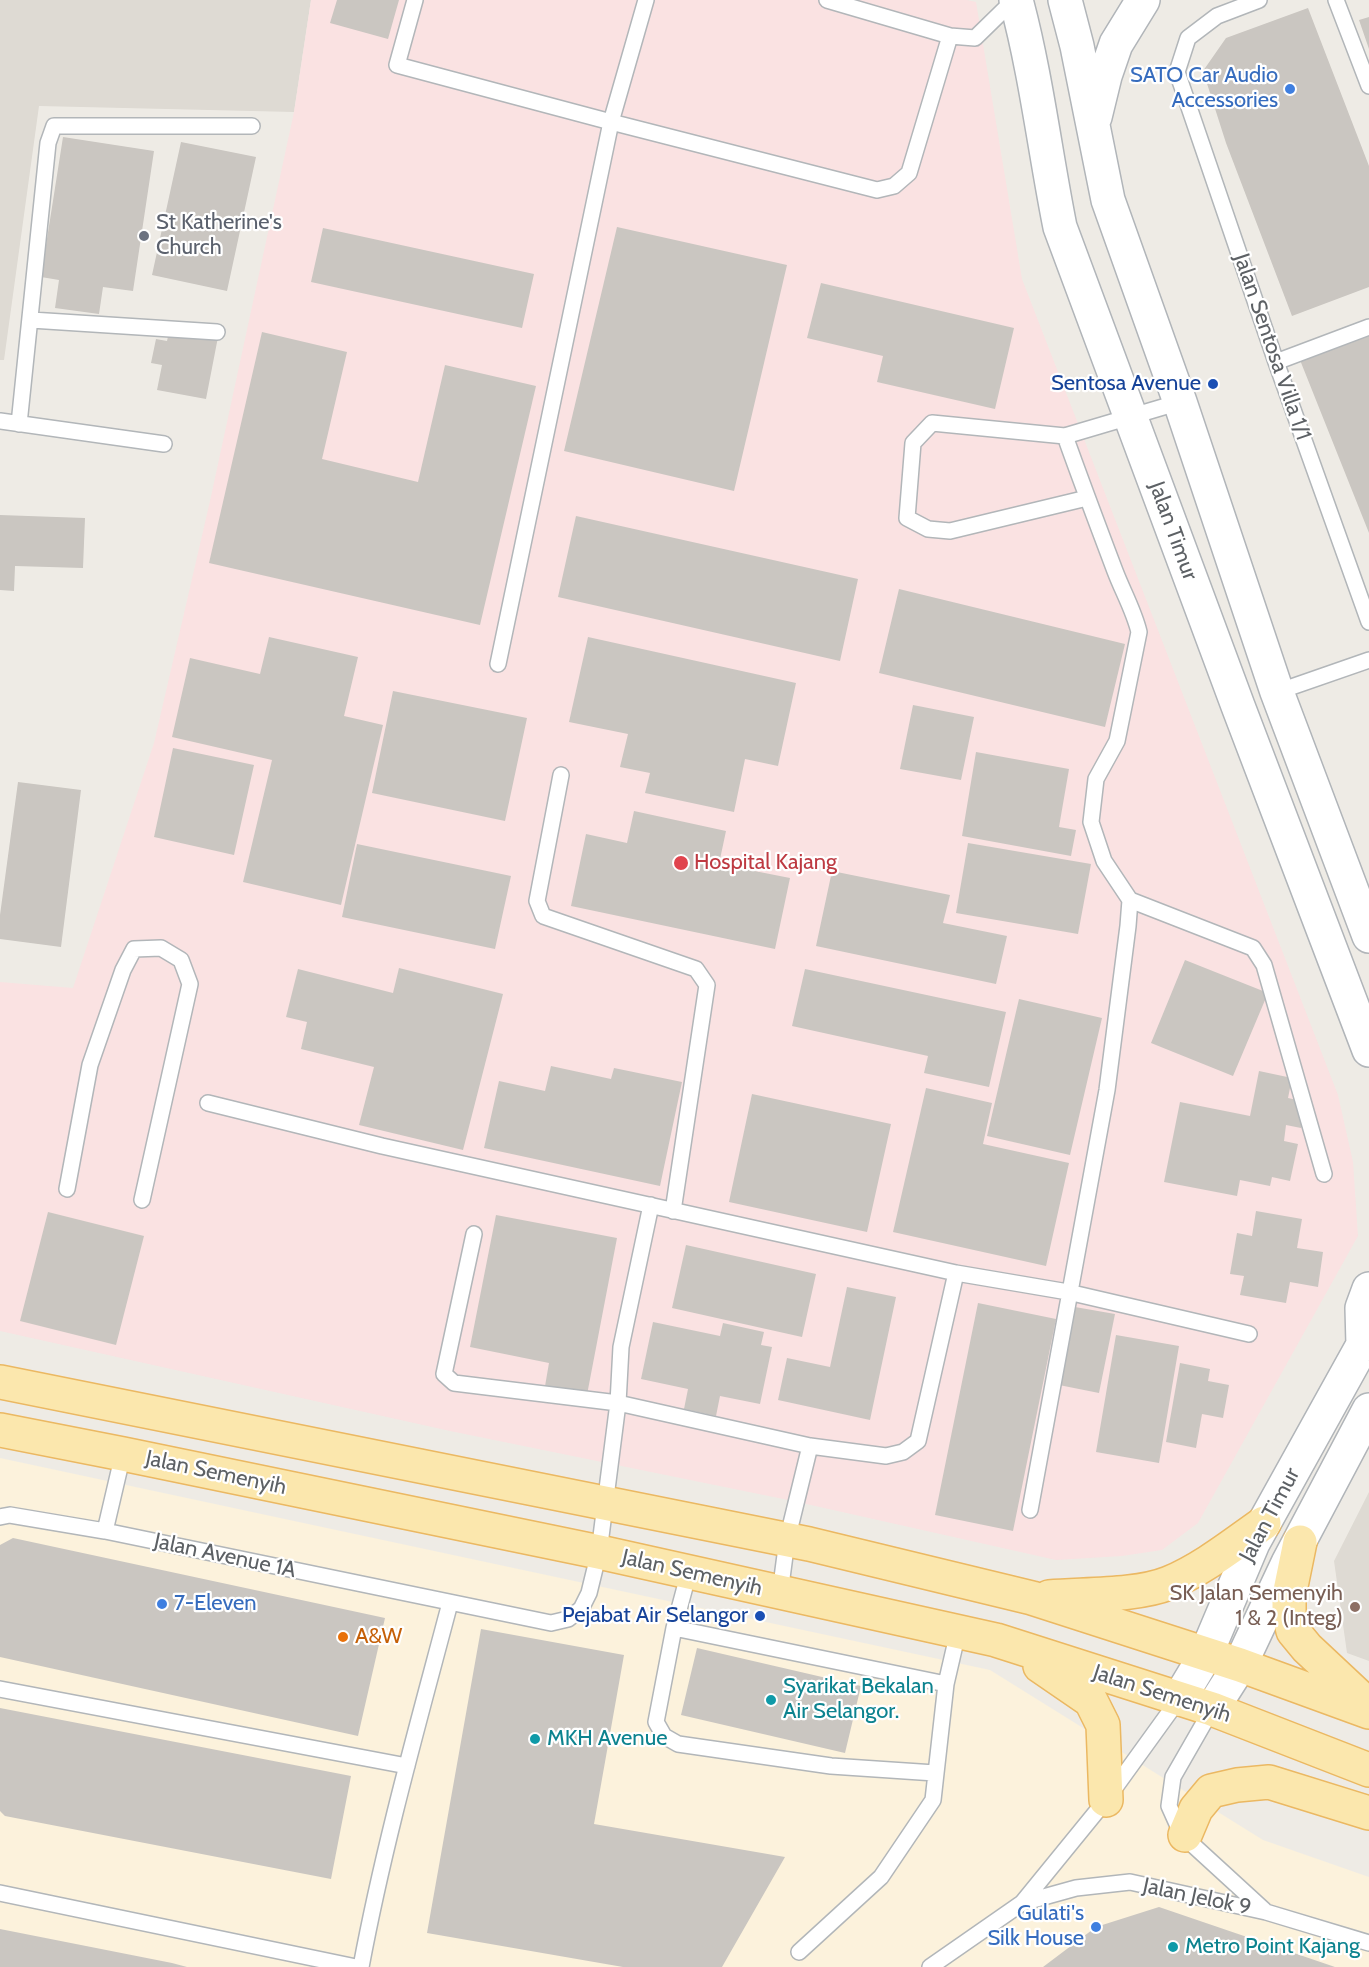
<!DOCTYPE html>
<style>
body{margin:0}
canvas{display:block;background:#eeebe5}
</style>
<canvas width="1369" height="1967"></canvas>
<script>
const ctx = document.querySelector('canvas').getContext('2d');
ctx.lineJoin = 'round';
function fill(path, color) { ctx.fillStyle = color; ctx.fill(path, 'evenodd'); }
function strokePath(path, color, width, dash) { ctx.strokeStyle = color; ctx.lineWidth = width; ctx.lineCap = dash ? 'butt' : 'round'; ctx.setLineDash(dash || []); ctx.stroke(path); }
function drawText(font, color, halo, rows, align = 'center') {
  ctx.font = font + ' Cabin,sans-serif'; ctx.lineWidth = 4.5; ctx.setLineDash([]); ctx.textBaseline = 'middle'; ctx.strokeStyle = halo; ctx.fillStyle = color; for (const [text, x, y, turn = 0] of rows) {
    ctx.save(); ctx.translate(x, y); ctx.rotate((+turn || 0) * Math.PI / 180); ctx.textAlign = isNaN(turn) ? turn : align; if (halo) ctx.strokeText(text, 0, 0); ctx.fillText(text, 0, 0); ctx.restore();
  }
}
const commercial = new Path2D(`
 M 0,1458 L 990,1670 L 1263,1840 L 1369,1877 L 1369,1967 L 0,1967 Z`);
const education = new Path2D(`
 M 0,0 L 311,0 L 294,112 L 39,106 L 4,360 L 0,360 Z
 M 1369,1492 L 1369,1661 L 1347,1653 L 1334,1561 Z`);
const medical = new Path2D(`
 M 311,0 L 967,0 L 976,2 L 1022,279 L 1338,1095 L 1353,1162 L 1358,1236 L 1198,1523 L 1162,1550 L 1122,1556 L 1056,1560 L 793,1501 L 450,1431 L 0,1331 L 0,982 L 73,988 L 154,743 L 210,501 L 294,112 Z`);
const building = new Path2D(`
 M 337,0 L 399,0 L 388,39 L 330,23 Z
 M 1308,8 L 1369,166 L 1369,287 L 1292,316 L 1226,143 L 1203,71 L 1226,38 Z
 M 1369,17 L 1369,49 L 1359,20 Z
 M 63,137 L 154,151 L 133,291 L 103,287 L 99,314 L 55,308 L 59,280 L 41,277 Z
 M 181,142 L 256,157 L 227,291 L 152,275 Z
 M 617,227 L 787,265 L 734,491 L 564,451 Z
 M 323,228 L 534,274 L 522,328 L 311,282 Z
 M 821,283 L 1014,328 L 995,409 L 877,382 L 883,356 L 807,338 Z
 M 1369,321 L 1369,533 L 1296,350 Z
 M 170,328 L 218,337 L 206,399 L 157,390 L 162,365 L 151,363 L 156,339 L 167,341 Z
 M 262,332 L 347,352 L 322,459 L 418,482 L 445,365 L 536,386 L 480,625 L 209,563 Z
 M 0,515 L 85,518 L 83,568 L 15,566 L 14,591 L 0,590 Z
 M 576,516 L 858,579 L 840,661 L 558,597 Z
 M 899,589 L 1125,644 L 1105,727 L 879,673 Z
 M 269,637 L 358,657 L 344,716 L 383,725 L 341,905 L 243,882 L 272,760 L 172,737 L 190,658 L 260,674 Z
 M 588,637 L 796,683 L 778,766 L 745,759 L 734,812 L 645,793 L 650,773 L 620,767 L 628,734 L 569,722 Z
 M 393,691 L 527,718 L 505,821 L 372,793 Z
 M 913,705 L 974,717 L 961,780 L 900,769 Z
 M 173,748 L 254,765 L 234,855 L 154,837 Z
 M 976,752 L 1069,769 L 1059,827 L 1076,830 L 1071,856 L 962,836 Z
 M 18,782 L 81,790 L 61,947 L 0,939 L 0,915 Z
 M 634,811 L 726,831 L 719,864 L 790,878 L 775,949 L 571,906 L 586,834 L 627,843 Z
 M 968,843 L 1091,864 L 1078,934 L 956,913 Z
 M 357,844 L 511,876 L 495,949 L 342,917 Z
 M 832,871 L 950,895 L 943,923 L 1007,936 L 996,984 L 816,946 Z
 M 1185,960 L 1268,993 L 1233,1076 L 1151,1043 Z
 M 399,968 L 503,994 L 463,1150 L 359,1125 L 374,1067 L 301,1049 L 307,1022 L 286,1017 L 298,969 L 393,993 Z
 M 805,969 L 1006,1012 L 989,1087 L 924,1073 L 928,1056 L 792,1026 Z
 M 1019,999 L 1102,1018 L 1070,1155 L 987,1136 Z
 M 551,1066 L 611,1079 L 614,1068 L 682,1082 L 660,1186 L 484,1148 L 499,1081 L 545,1091 Z
 M 1259,1071 L 1292,1078 L 1288,1098 L 1306,1102 L 1301,1128 L 1286,1125 L 1284,1141 L 1298,1144 L 1290,1181 L 1272,1177 L 1270,1186 L 1240,1180 L 1237,1196 L 1164,1182 L 1180,1102 L 1250,1116 Z
 M 926,1088 L 992,1103 L 983,1144 L 1069,1163 L 1046,1266 L 893,1232 Z
 M 752,1094 L 891,1124 L 867,1232 L 729,1202 Z
 M 1256,1211 L 1302,1219 L 1297,1248 L 1323,1252 L 1318,1287 L 1290,1282 L 1286,1303 L 1240,1295 L 1244,1276 L 1230,1274 L 1237,1233 L 1252,1236 Z
 M 48,1212 L 144,1236 L 116,1345 L 20,1321 Z
 M 496,1215 L 617,1238 L 586,1400 L 544,1392 L 549,1363 L 470,1347 Z
 M 686,1245 L 816,1274 L 802,1337 L 672,1308 Z
 M 847,1287 L 896,1297 L 870,1420 L 778,1400 L 787,1358 L 830,1367 Z
 M 978,1303 L 1056,1319 L 1013,1531 L 935,1515 Z
 M 1075,1307 L 1115,1314 L 1099,1393 L 1059,1385 Z
 M 653,1322 L 720,1336 L 723,1323 L 764,1332 L 761,1345 L 772,1347 L 760,1404 L 720,1396 L 716,1416 L 684,1409 L 688,1389 L 641,1379 Z
 M 1116,1335 L 1179,1346 L 1159,1463 L 1096,1452 Z
 M 1180,1363 L 1210,1369 L 1208,1381 L 1229,1385 L 1223,1418 L 1202,1414 L 1196,1448 L 1166,1442 Z
 M 13,1538 L 385,1618 L 358,1736 L 0,1657 L 0,1545 Z
 M 481,1629 L 624,1655 L 594,1824 L 785,1857 L 722,1967 L 623,1967 L 427,1933 Z
 M 697,1648 L 861,1686 L 845,1753 L 681,1715 Z
 M 0,1708 L 351,1776 L 331,1879 L 5,1816 L 0,1811 Z
 M 1159,1907 L 1335,1967 L 1043,1967 L 1096,1927 Z
 M 0,1929 L 172,1963 L 187,1967 L 0,1967 Z`);
const lane = new Path2D(`
 M 415,0 L 397,65 L 611,122 L 498,664
 M 646,0 L 611,122 L 877,190 L 894,186 L 909,173 L 950,36
 M 827,0 L 950,36 L 975,38 L 1014,0
 M 1259,0 L 1217,16 L 1188,38 L 1177,72 L 1276,362 L 1369,622
 M 1336,0 L 1369,86
 M 31,320 L 217,332
 M 1276,362 L 1369,327
 M 0,421 L 164,444
 M 19,424 L 48,143 L 54,126 L 252,126
 M 1087,498 L 950,531 L 928,529 L 907,518 L 913,443 L 932,423 L 1065,436 L 1180,402
 M 1277,692 L 1369,660
 M 561,775 L 537,901 L 543,916 L 696,969 L 707,985 L 673,1211
 M 1130,900 L 1253,948 L 1264,965 L 1324,1174
 M 208,1103 L 382,1146 L 956,1273 L 918,1441 L 903,1452 L 886,1456 L 810,1446 L 618,1403 L 454,1383 L 444,1374 L 474,1234
 M 67,1189 L 90,1065 L 123,970 L 134,949 L 161,948 L 181,960 L 190,984 L 142,1200
 M 956,1273 L 1068,1292 L 1249,1334
 M 1030,1510 L 1107,1090 L 1128,926 L 1130,900 L 1104,861 L 1091,822 L 1096,779 L 1117,741 L 1139,632 C 1134,611 1123,592 1115,571 C 1098,526 1081,481 1065,436
 M 0,1517 L 10,1515 L 105,1531 L 551,1623 L 568,1619 L 581,1609 L 589,1593 L 599,1552 L 618,1403 L 621,1347 L 651,1205
 M 105,1531 L 123,1454
 M 689,1572 L 674,1628 L 656,1722 L 664,1736 L 678,1744 L 831,1766 L 935,1773
 M 780,1593 L 787,1540 L 810,1446
 M 674,1628 L 946,1684
 M 0,1689 L 407,1766
 M 1212,1709 L 1173,1777 L 1169,1806 L 1178,1826 L 1193,1845 L 1264,1910
 M 0,1893 L 356,1967
 M 1022,1903 L 1076,1888 L 1130,1882 L 1266,1912 L 1369,1943
 M 799,1952 L 881,1877 L 933,1800 L 946,1684 L 958,1632
 M 361,1967 C 384,1844 418,1724 450,1603
 M 930,1967 L 1022,1903 L 1106,1800 L 1179,1699`);
const secondary = new Path2D(`
 M 1016,0 C 1036,74 1045,152 1060,227 L 1238,706 L 1369,1050
 M 1065,0 L 1077,46 L 1108,200 L 1180,402 L 1277,692 L 1369,936
 M 1095,117 L 1105,76 L 1116,44 L 1143,0
 M 1363,1345 L 1362,1308 L 1369,1289
 M 1179,1699 L 1206,1654 L 1253,1543 L 1369,1334
 M 1212,1709 L 1240,1665 L 1288,1563 L 1369,1410`);
const primary = new Path2D(`
 M 0,1382 L 809,1544 L 1032,1598 L 1240,1665 L 1369,1712
 M 0,1430 L 123,1454 L 599,1552 L 996,1640 L 1212,1709 L 1369,1770
 M 1300,1542 L 1289,1596 L 1289,1614 L 1293,1631 L 1307,1648 L 1369,1706
 M 1049,1597 C 1085,1594 1137,1596 1169,1583 C 1203,1569 1234,1544 1264,1523
 M 1040,1666 L 1091,1701 L 1103,1725 L 1106,1800
 M 1185,1835 L 1196,1809 L 1211,1791 L 1237,1785 L 1269,1782 L 1369,1813`);
const markers = [
 [1290,89,6,"#3f7fe0"],
 [144,236,6,"#6b7280"],
 [1213,384,6,"#1a4fb4"],
 [681,863,8,"#e0444e"],
 [162,1604,6,"#3f7fe0"],
 [1355,1607,6,"#8d6e63"],
 [760,1616,6,"#1a4fb4"],
 [343,1637,6,"#e8710a"],
 [771,1700,6,"#0f9aa8"],
 [535,1739,6,"#0f9aa8"],
 [1096,1927,6,"#3f7fe0"],
 [1173,1947,6,"#0f9aa8"]
];
const shopNames = [
 ["SATO Car Audio",1278,76],
 ["Accessories",1278,101],
 ["7-Eleven",174,1604,"left"],
 ["Gulati's",1084,1914],
 ["Silk House",1084,1939]
];
const worshipNames = [
 ["St Katherine's",156,223],
 ["Church",156,248]
];
const streetNames = [
 ["Jalan Sentosa Villa 1/1",1272,347,71],
 ["Jalan Timur",1173,531,70],
 ["Jalan Semenyih",216,1473,12],
 ["Jalan Timur",1270,1515,-62],
 ["Jalan Avenue 1A",225,1556,12],
 ["Jalan Semenyih",692,1573,13],
 ["Jalan Semenyih",1162,1694,18],
 ["Jalan Jelok 9",1197,1897,12]
];
const transitNames = [
 ["Sentosa Avenue",1201,384],
 ["Pejabat Air Selangor",748,1616]
];
const healthNames = [
 ["Hospital Kajang",694,863]
];
const educationNames = [
 ["SK Jalan Semenyih",1343,1594],
 ["1 & 2 (Integ)",1343,1619]
];
const foodNames = [
 ["A&W",355,1637]
];
const cultureNames = [
 ["Syarikat Bekalan",783,1687],
 ["Air Selangor.",783,1712],
 ["MKH Avenue",547,1739],
 ["Metro Point Kajang",1185,1947]
];
fill(commercial, '#fcf2dc');
fill(education, '#dedad3');
fill(medical, '#fae2e2');
fill(building, '#cac6c1');
strokePath(lane, '#b2b6b9', 18);
strokePath(secondary, '#b1b5b9', 36);
strokePath(primary, '#ebb862', 36);
strokePath(lane, '#fff', 15);
strokePath(secondary, '#fff', 33);
strokePath(primary, '#fbe7ad', 33);
for (const [x, y, r, color] of markers) { const dot = new Path2D(); dot.arc(x, y, r, 0, 2 * Math.PI); ctx.fillStyle = color; ctx.fill(dot); strokePath(dot, '#fff', 2); }
drawText('22px', '#366cbe', '#fff', shopNames, 'right');
drawText('22px', '#5b616d', '#fff', worshipNames, 'left');
drawText('22px', '#5d6165', '#fff', streetNames);
drawText('22px', '#164399', '#fff', transitNames, 'right');
drawText('22px', '#be3a42', '#fff', healthNames, 'left');
drawText('22px', '#785e54', '#fff', educationNames, 'right');
drawText('22px', '#c56008', '#fff', foodNames, 'left');
drawText('22px', '#0d838f', '#fff', cultureNames, 'left');
</script>
